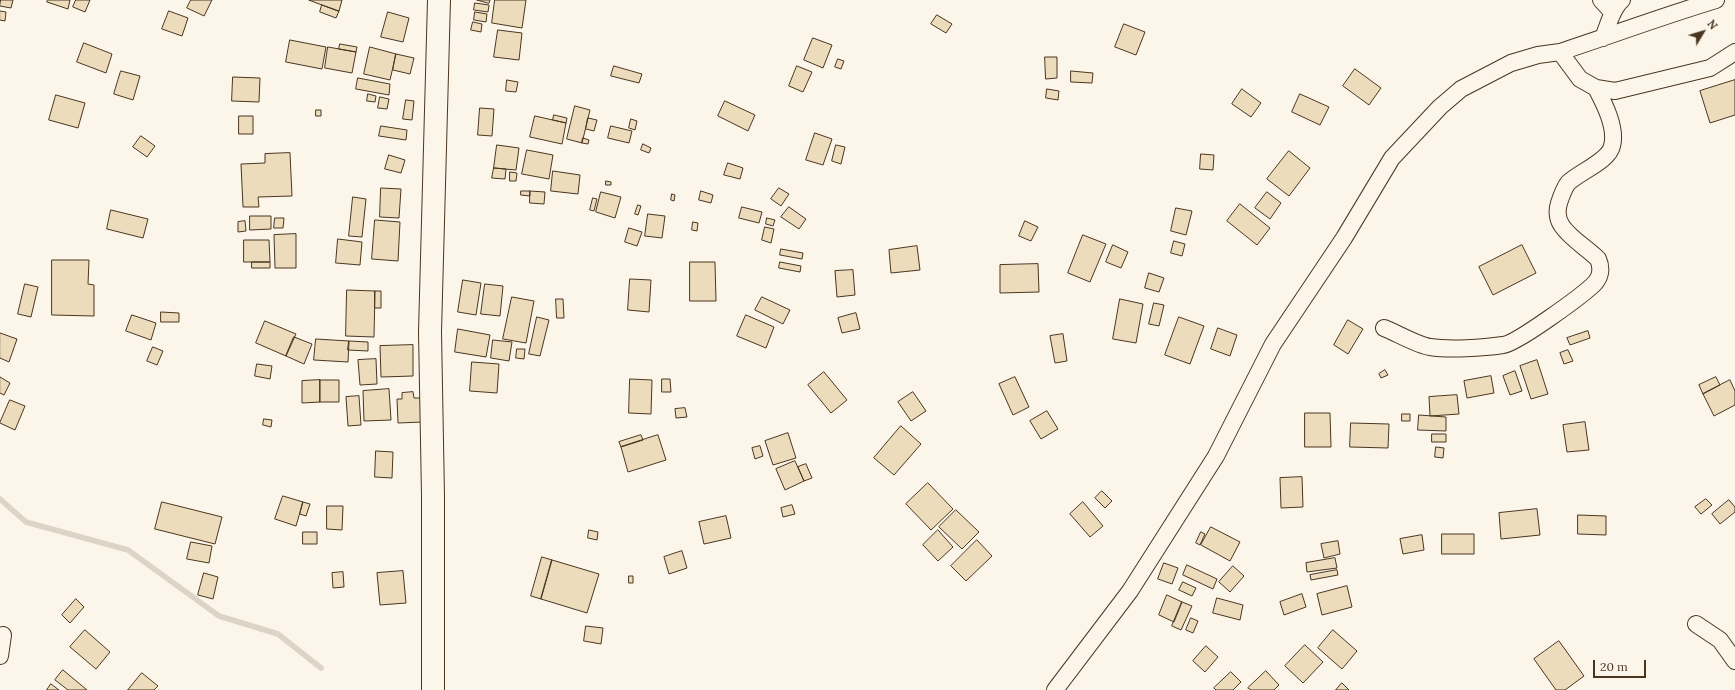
<!DOCTYPE html>
<style>
body{margin:0}
#map{position:relative;width:1735px;height:690px;overflow:hidden;background:#fbf6e9;font-family:Lora,serif}
canvas{display:block}
.north{position:absolute;left:1683px;top:12px;width:40px;height:40px;-webkit-text-stroke:3px #fbf6e9;paint-order:stroke;rotate:52deg;font-size:11px;font-weight:700;line-height:16px;text-align:center;color:#4a3520}
.north::after{content:'';display:block;margin:auto;width:14px;height:18px;background:#4a3520;clip-path:polygon(50% 0,100% 100%,50% 72%,0 100%)}
.scale{position:absolute;left:1593px;top:660px;width:53px;height:18px;box-sizing:border-box;border:2px solid #4a3520;border-top:0;padding-left:5px;font-size:12px;line-height:14px;white-space:nowrap;color:#4a3520;-webkit-text-stroke:3px #fbf6e9;paint-order:stroke}
</style>
<div id="map">
<canvas width="1735" height="690"></canvas>
<div class="north">N</div>
<div class="scale">20 m</div>
</div>
<script>
const ctx = document.querySelector('canvas').getContext('2d');
ctx.lineJoin = 'round';
function strokePath(path, color, width, dash) { ctx.strokeStyle = color; ctx.lineWidth = width; ctx.lineCap = dash ? 'butt' : 'round'; ctx.setLineDash(dash || []); ctx.stroke(path); }
function fill(path, color) { ctx.fillStyle = color; ctx.fill(path, 'evenodd'); }
const stream = new Path2D(`
 M 0,499 L 26,522 L 128,550 L 219,616 L 278,634 L 321,668`);
const building = new Path2D(`
 M 1,0 L 13,0 L 11,8 L 0,6 Z
 M 48,0 L 70,0 L 68,9 L 47,2 Z
 M 76,0 L 90,0 L 85,12 L 73,7 Z
 M 191,0 L 212,0 L 204,16 L 187,8 Z
 M 309,0 L 342,0 L 339,11 Z
 M 477,0 L 490,0 L 489,3 Z
 M 495,0 L 526,0 L 522,28 L 492,23 Z
 M 475,3 L 489,5 L 488,12 L 474,10 Z
 M 322,5 L 339,11 L 336,18 L 320,12 Z
 M 0,11 L 6,12 L 5,21 L 0,20 Z
 M 169,11 L 188,18 L 182,36 L 162,29 Z
 M 388,12 L 409,18 L 403,42 L 381,37 Z
 M 475,12 L 487,14 L 486,22 L 474,20 Z
 M 937,15 L 952,24 L 946,33 L 931,24 Z
 M 473,22 L 482,24 L 481,32 L 471,30 Z
 M 1124,24 L 1145,32 L 1136,55 L 1115,47 Z
 M 498,30 L 522,33 L 519,60 L 494,57 Z
 M 813,38 L 832,45 L 823,68 L 804,60 Z
 M 290,40 L 326,47 L 322,69 L 286,62 Z
 M 84,43 L 112,54 L 106,73 L 77,62 Z
 M 340,44 L 357,47 L 356,52 L 339,49 Z
 M 328,47 L 356,52 L 352,73 L 325,68 Z
 M 370,47 L 396,54 L 390,80 L 364,74 Z
 M 396,54 L 414,58 L 410,74 L 393,70 Z
 M 1045,57 L 1057,57 L 1057,78 L 1046,79 Z
 M 838,59 L 844,61 L 841,69 L 835,67 Z
 M 614,66 L 642,74 L 639,83 L 611,76 Z
 M 797,66 L 812,72 L 803,92 L 789,86 Z
 M 1355,69 L 1381,88 L 1369,105 L 1343,86 Z
 M 121,71 L 140,76 L 133,100 L 114,94 Z
 M 1071,71 L 1093,73 L 1092,83 L 1071,82 Z
 M 233,77 L 260,78 L 259,102 L 232,101 Z
 M 358,78 L 390,84 L 389,95 L 356,89 Z
 M 507,80 L 518,82 L 516,92 L 506,91 Z
 M 1735,80 L 1735,115 L 1710,123 L 1700,91 Z
 M 1047,89 L 1059,91 L 1058,100 L 1046,98 Z
 M 1242,89 L 1261,103 L 1251,117 L 1232,104 Z
 M 368,94 L 376,96 L 375,102 L 367,101 Z
 M 1300,94 L 1329,107 L 1320,125 L 1292,112 Z
 M 56,95 L 85,103 L 78,128 L 49,120 Z
 M 380,97 L 389,99 L 387,109 L 378,108 Z
 M 406,100 L 414,101 L 412,120 L 403,119 Z
 M 725,101 L 755,115 L 748,131 L 718,116 Z
 M 575,106 L 590,110 L 582,143 L 567,139 Z
 M 480,108 L 494,109 L 492,136 L 478,135 Z
 M 316,110 L 321,110 L 321,116 L 316,116 Z
 M 554,115 L 567,118 L 566,123 L 553,120 Z
 M 239,116 L 253,116 L 253,134 L 239,134 Z
 M 535,116 L 566,123 L 562,144 L 530,137 Z
 M 588,118 L 597,120 L 594,131 L 586,129 Z
 M 631,119 L 637,121 L 635,130 L 629,128 Z
 M 381,126 L 407,130 L 406,140 L 379,136 Z
 M 611,126 L 632,131 L 629,143 L 608,138 Z
 M 815,133 L 832,139 L 823,165 L 806,160 Z
 M 141,136 L 155,146 L 147,157 L 133,147 Z
 M 583,138 L 589,140 L 588,144 L 582,143 Z
 M 643,144 L 651,148 L 649,153 L 641,150 Z
 M 497,145 L 519,148 L 516,170 L 494,168 Z
 M 836,145 L 845,147 L 841,164 L 832,161 Z
 M 527,150 L 553,155 L 549,179 L 522,174 Z
 M 1289,151 L 1310,168 L 1289,196 L 1267,179 Z
 M 290,153 L 292,196 L 258,197 L 259,207 L 243,207 L 241,164 L 265,163 L 265,154 Z
 M 1201,154 L 1214,155 L 1213,170 L 1200,169 Z
 M 389,155 L 405,160 L 401,173 L 385,169 Z
 M 728,163 L 743,168 L 740,179 L 724,175 Z
 M 494,168 L 506,169 L 505,179 L 492,178 Z
 M 553,171 L 580,175 L 578,194 L 551,191 Z
 M 510,172 L 517,173 L 516,181 L 510,181 Z
 M 606,181 L 611,182 L 611,185 L 606,185 Z
 M 381,188 L 401,189 L 399,218 L 380,217 Z
 M 779,188 L 789,194 L 781,206 L 771,199 Z
 M 521,191 L 530,191 L 530,196 L 521,195 Z
 M 530,191 L 545,192 L 544,204 L 530,203 Z
 M 701,191 L 713,195 L 711,203 L 699,200 Z
 M 601,192 L 621,197 L 615,218 L 596,212 Z
 M 1267,192 L 1281,203 L 1270,219 L 1255,208 Z
 M 672,194 L 675,195 L 674,201 L 671,200 Z
 M 353,197 L 366,199 L 362,237 L 349,236 Z
 M 593,198 L 597,199 L 594,211 L 590,210 Z
 M 1240,204 L 1270,228 L 1257,245 L 1227,221 Z
 M 638,205 L 641,206 L 638,215 L 635,214 Z
 M 742,207 L 762,212 L 759,223 L 739,218 Z
 M 789,207 L 806,219 L 799,229 L 781,217 Z
 M 1176,208 L 1192,211 L 1186,235 L 1171,231 Z
 M 111,210 L 148,219 L 143,238 L 107,229 Z
 M 648,214 L 665,216 L 662,238 L 645,236 Z
 M 250,216 L 271,216 L 271,229 L 250,230 Z
 M 275,218 L 284,218 L 283,228 L 274,228 Z
 M 767,218 L 775,220 L 773,226 L 766,224 Z
 M 375,220 L 400,222 L 398,261 L 372,259 Z
 M 245,221 L 246,231 L 238,232 L 238,222 Z
 M 1025,221 L 1038,227 L 1031,241 L 1019,236 Z
 M 693,222 L 698,223 L 697,231 L 692,230 Z
 M 765,227 L 774,229 L 771,243 L 762,240 Z
 M 629,228 L 642,232 L 637,246 L 625,242 Z
 M 296,234 L 296,268 L 275,268 L 274,235 Z
 M 1083,235 L 1106,244 L 1090,282 L 1068,273 Z
 M 338,239 L 362,242 L 360,265 L 336,263 Z
 M 244,240 L 269,240 L 270,262 L 244,262 Z
 M 1174,241 L 1185,244 L 1182,256 L 1171,253 Z
 M 1113,245 L 1128,252 L 1121,268 L 1106,262 Z
 M 1522,245 L 1536,273 L 1493,295 L 1479,267 Z
 M 917,246 L 920,270 L 891,273 L 889,250 Z
 M 781,249 L 803,253 L 802,259 L 780,255 Z
 M 52,260 L 89,260 L 88,284 L 94,285 L 94,316 L 52,315 Z
 M 252,262 L 270,262 L 270,268 L 252,268 Z
 M 690,262 L 715,262 L 716,301 L 690,301 Z
 M 780,262 L 801,266 L 800,272 L 779,268 Z
 M 1038,264 L 1039,292 L 1000,293 L 1000,265 Z
 M 853,270 L 855,295 L 837,297 L 835,271 Z
 M 1149,273 L 1164,278 L 1159,292 L 1145,288 Z
 M 630,279 L 651,280 L 649,312 L 628,310 Z
 M 463,280 L 481,283 L 476,315 L 458,312 Z
 M 25,284 L 38,287 L 31,317 L 18,314 Z
 M 485,284 L 503,286 L 500,316 L 481,314 Z
 M 347,290 L 375,291 L 374,337 L 346,336 Z
 M 375,291 L 381,291 L 381,308 L 375,308 Z
 M 512,297 L 534,301 L 526,343 L 503,339 Z
 M 762,297 L 790,310 L 783,324 L 755,310 Z
 M 556,299 L 563,299 L 564,318 L 557,318 Z
 M 1120,299 L 1143,304 L 1136,343 L 1113,339 Z
 M 1154,303 L 1164,305 L 1159,326 L 1149,324 Z
 M 161,312 L 179,313 L 179,322 L 161,322 Z
 M 856,313 L 860,329 L 842,333 L 838,318 Z
 M 132,315 L 156,323 L 151,340 L 126,331 Z
 M 746,315 L 774,327 L 766,348 L 737,336 Z
 M 537,317 L 549,320 L 540,356 L 529,354 Z
 M 1179,317 L 1204,326 L 1190,364 L 1165,355 Z
 M 1348,320 L 1363,329 L 1348,354 L 1334,345 Z
 M 265,321 L 296,334 L 286,356 L 256,343 Z
 M 1218,328 L 1237,335 L 1230,356 L 1211,349 Z
 M 458,329 L 490,335 L 486,357 L 455,352 Z
 M 1588,331 L 1590,338 L 1570,345 L 1567,338 Z
 M 0,333 L 17,339 L 9,362 L 0,358 Z
 M 1063,334 L 1067,361 L 1055,363 L 1050,336 Z
 M 294,337 L 312,344 L 304,364 L 286,356 Z
 M 316,339 L 349,341 L 348,362 L 314,360 Z
 M 493,340 L 512,342 L 509,361 L 491,358 Z
 M 349,341 L 368,342 L 368,351 L 348,350 Z
 M 413,345 L 413,376 L 381,377 L 380,346 Z
 M 153,347 L 163,351 L 157,365 L 147,361 Z
 M 517,349 L 525,349 L 524,359 L 516,358 Z
 M 1568,350 L 1573,361 L 1564,364 L 1560,353 Z
 M 376,359 L 377,384 L 360,385 L 358,360 Z
 M 1537,360 L 1548,394 L 1531,399 L 1520,366 Z
 M 472,362 L 499,364 L 497,393 L 470,391 Z
 M 257,364 L 272,366 L 270,379 L 255,376 Z
 M 1385,370 L 1388,375 L 1381,378 L 1379,374 Z
 M 1515,371 L 1522,391 L 1510,395 L 1503,376 Z
 M 824,372 L 847,400 L 831,413 L 808,385 Z
 M 1491,376 L 1494,393 L 1467,398 L 1464,381 Z
 M 0,377 L 10,383 L 4,395 L 0,393 Z
 M 1015,377 L 1029,407 L 1013,415 L 999,384 Z
 M 1716,377 L 1720,385 L 1703,394 L 1699,385 Z
 M 630,379 L 652,380 L 651,414 L 629,413 Z
 M 662,379 L 670,379 L 671,392 L 662,392 Z
 M 320,380 L 320,402 L 302,403 L 302,381 Z
 M 320,380 L 339,380 L 339,402 L 320,402 Z
 M 1730,380 L 1735,391 L 1735,405 L 1714,416 L 1703,394 Z
 M 389,389 L 391,420 L 364,421 L 363,391 Z
 M 413,392 L 414,398 L 421,398 L 423,422 L 398,423 L 397,399 L 402,399 L 402,393 Z
 M 913,392 L 926,411 L 911,421 L 898,402 Z
 M 1457,395 L 1459,414 L 1430,416 L 1429,397 Z
 M 359,396 L 361,425 L 348,426 L 346,397 Z
 M 10,400 L 25,406 L 15,430 L 0,423 Z
 M 685,408 L 687,417 L 676,418 L 675,409 Z
 M 1047,411 L 1058,429 L 1041,439 L 1030,421 Z
 M 1305,413 L 1330,413 L 1331,447 L 1305,447 Z
 M 1402,414 L 1410,414 L 1410,421 L 1402,421 Z
 M 1419,415 L 1446,417 L 1446,431 L 1418,430 Z
 M 264,419 L 272,420 L 271,427 L 263,425 Z
 M 1585,422 L 1589,450 L 1567,452 L 1563,425 Z
 M 1351,423 L 1389,424 L 1388,448 L 1350,447 Z
 M 901,426 L 921,444 L 894,475 L 874,458 Z
 M 788,433 L 796,458 L 773,465 L 765,441 Z
 M 1432,434 L 1446,434 L 1446,442 L 1432,442 Z
 M 641,435 L 643,440 L 621,447 L 619,442 Z
 M 658,435 L 666,460 L 628,472 L 621,447 Z
 M 760,446 L 763,456 L 755,459 L 752,448 Z
 M 1436,447 L 1444,448 L 1443,458 L 1435,457 Z
 M 376,451 L 393,452 L 392,478 L 375,477 Z
 M 795,461 L 804,481 L 785,490 L 776,469 Z
 M 806,464 L 812,478 L 804,481 L 798,467 Z
 M 1302,477 L 1303,507 L 1281,508 L 1280,478 Z
 M 928,483 L 953,509 L 931,530 L 906,504 Z
 M 1102,491 L 1112,501 L 1105,508 L 1095,498 Z
 M 283,496 L 303,502 L 296,526 L 275,519 Z
 M 1706,499 L 1712,505 L 1701,514 L 1695,507 Z
 M 1729,500 L 1735,507 L 1735,512 L 1720,524 L 1712,514 Z
 M 162,502 L 222,517 L 215,544 L 155,529 Z
 M 303,502 L 310,504 L 306,516 L 300,514 Z
 M 1083,502 L 1103,526 L 1090,537 L 1070,514 Z
 M 792,505 L 795,514 L 783,517 L 781,508 Z
 M 327,506 L 343,506 L 342,530 L 327,529 Z
 M 1537,509 L 1540,535 L 1501,539 L 1499,513 Z
 M 956,510 L 979,532 L 962,549 L 939,527 Z
 M 1578,515 L 1606,516 L 1606,535 L 1578,534 Z
 M 726,516 L 731,538 L 704,544 L 699,522 Z
 M 1211,527 L 1240,542 L 1230,561 L 1201,545 Z
 M 589,530 L 598,532 L 597,540 L 588,538 Z
 M 938,530 L 953,547 L 938,561 L 923,545 Z
 M 303,532 L 317,532 L 317,544 L 303,544 Z
 M 1201,532 L 1205,534 L 1200,545 L 1196,543 Z
 M 1442,534 L 1474,534 L 1474,554 L 1442,554 Z
 M 1422,535 L 1424,550 L 1403,554 L 1400,539 Z
 M 977,540 L 992,556 L 966,581 L 951,566 Z
 M 1338,541 L 1340,554 L 1324,558 L 1321,544 Z
 M 191,542 L 212,546 L 209,563 L 187,559 Z
 M 682,551 L 687,568 L 669,574 L 664,557 Z
 M 542,557 L 552,560 L 541,599 L 531,596 Z
 M 1335,558 L 1337,568 L 1307,572 L 1306,563 Z
 M 552,560 L 599,574 L 587,613 L 541,599 Z
 M 1164,563 L 1178,568 L 1172,584 L 1158,579 Z
 M 1187,565 L 1217,579 L 1213,589 L 1183,575 Z
 M 1233,566 L 1244,576 L 1230,592 L 1219,582 Z
 M 1337,570 L 1338,575 L 1311,580 L 1310,575 Z
 M 403,571 L 406,603 L 380,605 L 377,573 Z
 M 343,572 L 344,587 L 333,588 L 332,573 Z
 M 204,573 L 218,577 L 213,599 L 198,595 Z
 M 629,576 L 633,576 L 633,583 L 629,583 Z
 M 1183,582 L 1196,588 L 1192,596 L 1179,590 Z
 M 1347,586 L 1352,607 L 1322,615 L 1317,594 Z
 M 1302,594 L 1306,607 L 1284,615 L 1280,602 Z
 M 1167,595 L 1182,602 L 1174,622 L 1159,615 Z
 M 1217,598 L 1243,605 L 1240,620 L 1213,613 Z
 M 76,599 L 84,607 L 70,623 L 62,615 Z
 M 1182,602 L 1192,606 L 1181,630 L 1172,626 Z
 M 1191,618 L 1198,621 L 1193,633 L 1186,630 Z
 M 586,626 L 603,628 L 601,644 L 584,641 Z
 M 85,630 L 110,652 L 96,669 L 70,647 Z
 M 1333,630 L 1357,651 L 1342,669 L 1318,648 Z
 M 1559,641 L 1584,676 L 1565,690 L 1556,690 L 1534,659 Z
 M 1305,645 L 1323,662 L 1303,683 L 1285,666 Z
 M 1206,646 L 1218,657 L 1205,672 L 1193,661 Z
 M 63,670 L 87,690 L 68,690 L 55,680 Z
 M 1266,671 L 1279,685 L 1274,690 L 1251,690 L 1248,688 Z
 M 1231,672 L 1241,682 L 1233,690 L 1216,690 L 1214,688 Z
 M 142,673 L 158,686 L 154,690 L 128,690 Z
 M 1342,683 L 1349,690 L 1336,690 Z
 M 51,684 L 59,690 L 47,690 Z`);
const street = new Path2D(`
 M 1601,0 L 1613,13
 M 1603,38 C 1608,26 1612,8 1622,0
 M 1560,52 C 1612,35 1663,16 1716,0
 M 1384,328 C 1397,333 1417,345 1430,347 C 1449,350 1483,348 1503,345 C 1516,344 1583,295 1594,284 C 1601,277 1602,268 1598,259 C 1587,248 1571,239 1562,226 C 1557,219 1557,210 1559,203 C 1561,197 1564,188 1568,183 C 1579,172 1609,161 1612,146 C 1617,128 1604,103 1596,88
 M 1696,624 L 1720,640 L 1735,661
 M 0,656 L 3,635
 M 1055,690 L 1130,591 L 1216,456 L 1273,344 L 1344,238 L 1392,158 L 1440,107 L 1461,89 L 1511,63 L 1538,55 L 1560,52 L 1580,79 L 1596,88 L 1615,91 L 1710,68 L 1735,52`);
const primary = new Path2D(`
 M 433,690 L 433,496 L 430,332 L 439,0`);
strokePath(stream, '#dcd4c6', 5.5);
fill(building, '#ecdcbc');
strokePath(building, '#4a3520', 1);
strokePath(street, '#4a3520', 18);
strokePath(primary, '#4a3520', 24);
strokePath(street, '#fbf6e9', 16);
strokePath(primary, '#fbf6e9', 22);
</script>
